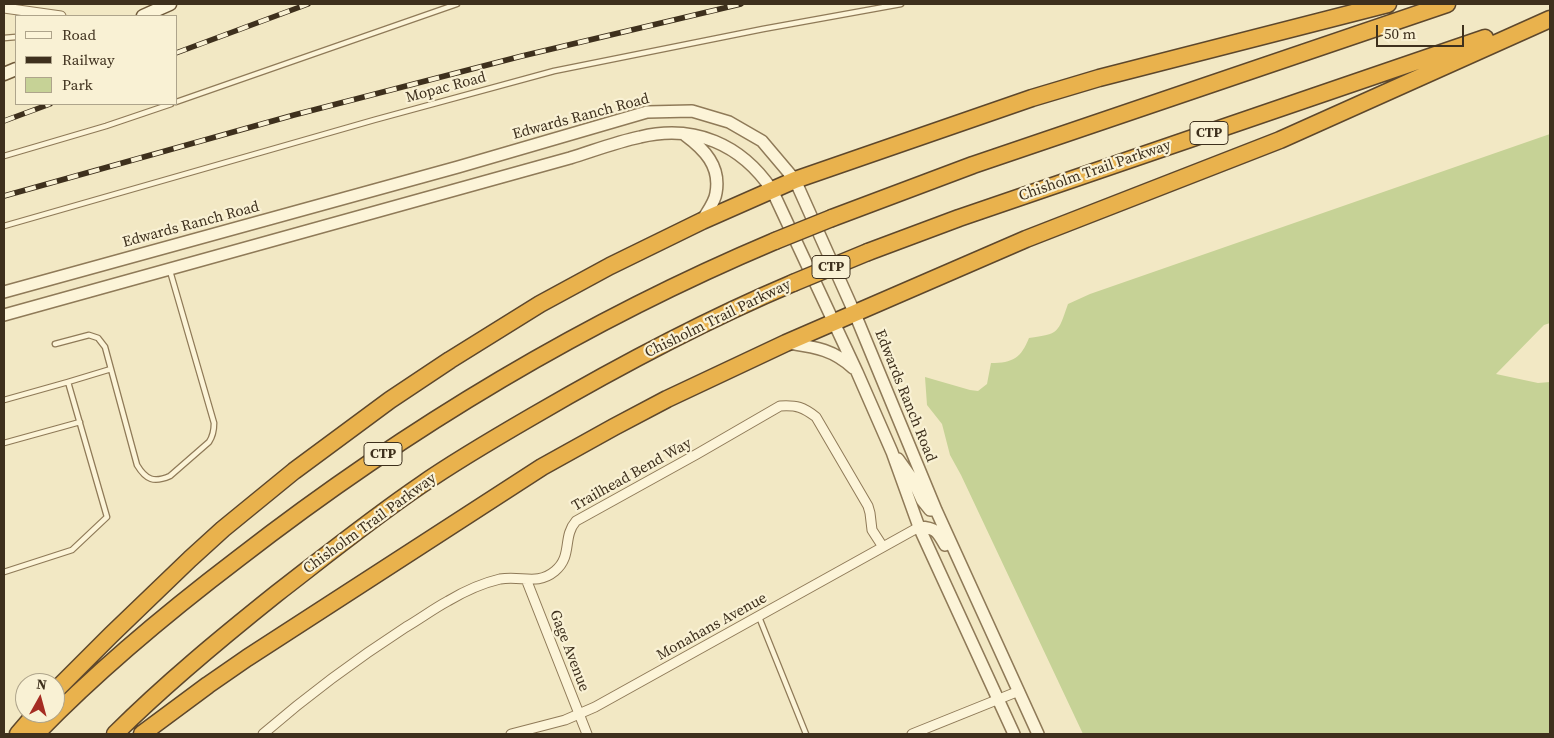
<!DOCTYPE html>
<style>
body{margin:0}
#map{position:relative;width:1554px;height:738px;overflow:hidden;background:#f2e8c4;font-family:"Source Serif 4",serif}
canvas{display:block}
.frame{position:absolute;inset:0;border:5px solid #3e301d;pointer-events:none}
.legend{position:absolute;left:15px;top:15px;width:162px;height:90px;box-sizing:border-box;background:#f9f1d4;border:1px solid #aea48b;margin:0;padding:6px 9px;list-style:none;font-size:15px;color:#3e301d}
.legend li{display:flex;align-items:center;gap:10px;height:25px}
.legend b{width:25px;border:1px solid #aea48b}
.north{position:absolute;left:15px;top:673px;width:50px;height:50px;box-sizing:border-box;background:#f9f1d4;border:1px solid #aea48b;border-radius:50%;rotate:7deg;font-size:14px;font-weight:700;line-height:20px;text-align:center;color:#3e301d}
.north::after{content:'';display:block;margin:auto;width:18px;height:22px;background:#a52c22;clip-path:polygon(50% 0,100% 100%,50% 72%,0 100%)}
.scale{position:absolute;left:1376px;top:25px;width:88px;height:22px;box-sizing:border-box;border:2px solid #3e301d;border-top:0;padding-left:6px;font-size:15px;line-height:18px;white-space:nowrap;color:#3e301d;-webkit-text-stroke:4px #f9f1d4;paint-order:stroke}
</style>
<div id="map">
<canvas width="1554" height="738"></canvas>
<div class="frame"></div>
<ul class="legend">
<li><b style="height:6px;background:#fcf4d8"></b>Road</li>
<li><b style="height:6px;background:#3e301d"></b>Railway</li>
<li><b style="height:14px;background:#c6d296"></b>Park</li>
</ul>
<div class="north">N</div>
<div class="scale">50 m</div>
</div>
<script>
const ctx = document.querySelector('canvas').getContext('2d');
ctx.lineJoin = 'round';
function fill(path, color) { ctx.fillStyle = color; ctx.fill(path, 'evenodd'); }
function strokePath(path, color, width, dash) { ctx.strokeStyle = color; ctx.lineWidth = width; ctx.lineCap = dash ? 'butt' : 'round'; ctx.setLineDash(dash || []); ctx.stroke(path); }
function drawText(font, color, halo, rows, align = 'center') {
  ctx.font = font + ' "Source Serif 4",serif'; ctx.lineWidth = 4.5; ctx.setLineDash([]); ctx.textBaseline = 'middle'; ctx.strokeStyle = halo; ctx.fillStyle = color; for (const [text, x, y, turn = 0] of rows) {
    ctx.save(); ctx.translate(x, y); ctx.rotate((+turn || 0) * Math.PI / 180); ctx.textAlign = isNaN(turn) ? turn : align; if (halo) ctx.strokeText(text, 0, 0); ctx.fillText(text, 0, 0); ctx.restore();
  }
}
const green = new Path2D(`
 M 1550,134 L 1550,323 L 1544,325 L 1496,374 L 1538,383 L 1550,382 L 1550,734 L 1083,734 L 961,475 L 950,455 L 942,424 L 927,405 L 925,377 L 970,390 L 978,391 L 987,384 L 991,363 C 1013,363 1021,358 1029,338 C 1059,334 1058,333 1068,304 L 1090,294 Z`);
const service = new Path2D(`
 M 4,38 L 16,37
 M 176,102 L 457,4
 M 4,156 L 106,126 L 171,104
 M 4,226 L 374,120 L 554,71 L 763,29 L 901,4
 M 55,344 L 89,335 L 98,338 L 105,347 L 137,465 C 146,480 154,483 170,476 L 209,442 C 213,436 214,431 214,423 L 170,271
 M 68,382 L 111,369
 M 4,400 L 68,382 L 107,517 L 72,550 L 4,572
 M 4,443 L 80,422
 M 759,617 L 806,734`);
const minor = new Path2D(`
 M 4,8 L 61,16
 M 526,579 L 587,734
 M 263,734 C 308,695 355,660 406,627 C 420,619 433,609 448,601 C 463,592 483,583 500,579 C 521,575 537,586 555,571 C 573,556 562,537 576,521 L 697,454 L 780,406 C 797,405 803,407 816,417 L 868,506 L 870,513 L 872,530 L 883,547
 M 511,734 L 565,720 L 595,707 L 919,527
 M 912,734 L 1019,691`);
const tertiary = new Path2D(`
 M 685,135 C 704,149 721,166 716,193 C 715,202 707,212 702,221
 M 4,292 L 458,167 L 647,112 L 692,111 L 729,122 L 762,141 L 795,180 L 855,314 L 936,510 L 1038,734
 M 4,315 L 570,158 C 593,151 616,142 640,137 C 694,124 741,144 772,190 L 857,372 L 892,452 L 919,527 L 1014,734
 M 788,343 C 814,347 833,349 853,368
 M 898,459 L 913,480 L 922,500 L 930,510 L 936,510
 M 919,527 C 936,528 937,531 945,545`);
const secondary = new Path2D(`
 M 143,16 L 170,4
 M 4,74 L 16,69`);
const motorway = new Path2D(`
 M 832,218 L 973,165 L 1447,4
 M 868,252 L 959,218 L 1485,38
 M 55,691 L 111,635 L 190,559 L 223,529 L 294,471 L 390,400 L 450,360 L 540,304 L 610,266 L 702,221 L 795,180 L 1032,98 L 1099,78 L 1388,4
 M 18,734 L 36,713
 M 36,734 C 98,670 168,612 239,558 C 404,430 583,322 775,241
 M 115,734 C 165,684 221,638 276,594 C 324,557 371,519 421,485 C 457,460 495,438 533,416 C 617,367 703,321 793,283
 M 142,734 L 208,685 L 247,658 L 542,467 L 614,427 L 667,399 L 786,343 L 1026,239 L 1280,140 L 1550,19`);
const rail = new Path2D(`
 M 176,53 L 308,4
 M 4,121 L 50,104
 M 4,196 L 294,115 L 522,56 L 741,4`);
const motorwayBridge = new Path2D(`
 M 775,241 L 832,218
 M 793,283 L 868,252`);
const shields = [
 [1209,133,38],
 [831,267,38],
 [383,454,38]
];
const shieldNames = [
 ["CTP",1209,133],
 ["CTP",831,267],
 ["CTP",383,454]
];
const streetNames = [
 ["Mopac Road",446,88,-15],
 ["Edwards Ranch Road",581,117,-15],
 ["Chisholm Trail Parkway",1095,171,-19],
 ["Edwards Ranch Road",191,225,-15],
 ["Chisholm Trail Parkway",718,319,-26],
 ["Edwards Ranch Road",905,396,68],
 ["Trailhead Bend Way",632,475,-29],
 ["Chisholm Trail Parkway",370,524,-36],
 ["Monahans Avenue",712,627,-29],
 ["Gage Avenue",569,651,69]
];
fill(green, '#c6d296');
strokePath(service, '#8f7a58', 7);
strokePath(minor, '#8f7a58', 11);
strokePath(tertiary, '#8f7a58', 14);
strokePath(secondary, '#715b3b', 15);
strokePath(motorway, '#5d472c', 19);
strokePath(service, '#fcf4d8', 4.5);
strokePath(minor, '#fcf4d8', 9);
strokePath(tertiary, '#fcf4d8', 11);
strokePath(secondary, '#fcf4d8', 12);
strokePath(motorway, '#e9b24d', 16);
strokePath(rail, '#3e301d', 5.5);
strokePath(rail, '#f9f1d4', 4, [11]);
strokePath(motorwayBridge, '#5d472c', 19, []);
strokePath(motorwayBridge, '#e9b24d', 16);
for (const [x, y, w] of shields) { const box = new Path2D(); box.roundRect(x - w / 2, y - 11.5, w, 23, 4); ctx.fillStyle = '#f9f1d4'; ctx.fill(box); strokePath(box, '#3e301d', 1); }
drawText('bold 14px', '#3e301d', null, shieldNames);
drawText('15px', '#3e301d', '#f9f1d4', streetNames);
</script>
